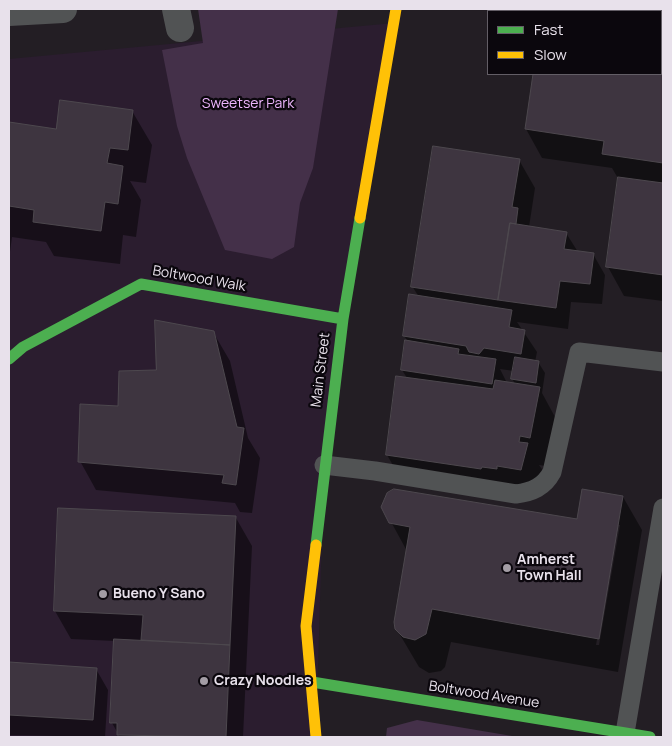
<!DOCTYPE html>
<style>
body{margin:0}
#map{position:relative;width:672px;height:746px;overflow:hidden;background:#231e24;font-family:Manrope,sans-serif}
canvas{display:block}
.frame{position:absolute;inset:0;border:10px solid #e8e1eb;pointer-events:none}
.legend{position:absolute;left:487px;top:10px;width:175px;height:65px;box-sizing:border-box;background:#0b070d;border:1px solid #635e66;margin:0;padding:6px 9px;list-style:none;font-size:15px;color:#e8e1eb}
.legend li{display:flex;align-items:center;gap:10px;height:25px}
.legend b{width:25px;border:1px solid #635e66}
</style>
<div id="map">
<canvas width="672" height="746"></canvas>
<div class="frame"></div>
<ul class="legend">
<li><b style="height:6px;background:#4caf50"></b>Fast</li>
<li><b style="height:6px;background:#ffc107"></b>Slow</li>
</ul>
</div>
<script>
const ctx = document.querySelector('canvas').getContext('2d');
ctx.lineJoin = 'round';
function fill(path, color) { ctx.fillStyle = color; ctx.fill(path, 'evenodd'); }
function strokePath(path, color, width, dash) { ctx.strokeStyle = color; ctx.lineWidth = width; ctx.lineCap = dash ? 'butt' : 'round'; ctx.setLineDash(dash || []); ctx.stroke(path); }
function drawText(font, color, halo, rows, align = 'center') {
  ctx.font = font + ' Manrope,sans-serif'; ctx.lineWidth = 4.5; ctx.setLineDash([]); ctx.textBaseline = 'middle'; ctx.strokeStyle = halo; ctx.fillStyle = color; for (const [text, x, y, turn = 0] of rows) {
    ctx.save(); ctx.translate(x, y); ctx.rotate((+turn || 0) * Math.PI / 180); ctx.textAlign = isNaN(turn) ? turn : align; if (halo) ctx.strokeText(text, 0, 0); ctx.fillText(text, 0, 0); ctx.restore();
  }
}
const built = new Path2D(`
 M 394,23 L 324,465 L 316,737 L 9,737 L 9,59 Z`);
const green = new Path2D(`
 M 198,9 L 338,9 L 313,168 L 300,203 L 294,247 L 272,259 L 225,250 L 187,158 L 177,126 L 162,50 L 203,43 Z
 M 417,720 L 518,737 L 386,737 L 387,728 Z`);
const shadow = new Path2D(`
 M 565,9 L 663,9 L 663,34 L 661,33 L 661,11 L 566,11 Z
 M 661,64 L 663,64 L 663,301 L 624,296 L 608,267 L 619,180 L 612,168 L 542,158 L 526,129 L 534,74 L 661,74 Z
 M 132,111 L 152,145 L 146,183 L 130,181 L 141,200 L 136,237 L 123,235 L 120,264 L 54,256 L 46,242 L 12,237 L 9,259 L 9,124 L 57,130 Z
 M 519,160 L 535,188 L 529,227 L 566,233 L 578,252 L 593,254 L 605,275 L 602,304 L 571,302 L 568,329 L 517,322 L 537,352 L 535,362 L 538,362 L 545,373 L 542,393 L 555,417 L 546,466 L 539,465 L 544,472 L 537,498 L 404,484 L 387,455 L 407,378 L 402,370 L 407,340 L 404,336 L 419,297 L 412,286 ZM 500,369 L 514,371 L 512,379 L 516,385 L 507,383 Z
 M 213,332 L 230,361 L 248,438 L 260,458 L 252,513 L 240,512 L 235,503 L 96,490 L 80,461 L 119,407 L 157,371 Z
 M 623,497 L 642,530 L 618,672 L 451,642 L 445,667 L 441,671 L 429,673 L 419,667 L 396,628 L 408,553 L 383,507 L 578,520 ZM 617,525 L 620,525 L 599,645 L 596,645 Z
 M 236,518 L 252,546 L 243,737 L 120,737 L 112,723 L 115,641 L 71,639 L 55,611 Z
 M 9,663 L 96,669 L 108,690 L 105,737 L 9,735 Z`);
const building = new Path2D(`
 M 661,62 L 663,63 L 663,163 L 602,154 L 604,141 L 525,129 L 533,74 L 661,74 Z
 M 60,100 L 133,110 L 128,150 L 110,148 L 107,163 L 123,166 L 118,204 L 105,202 L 101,231 L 33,222 L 34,210 L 9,206 L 9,122 L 56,129 Z
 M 433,146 L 520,159 L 512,207 L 518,208 L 516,224 L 510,223 L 498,300 L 411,287 Z
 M 618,177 L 663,183 L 663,275 L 606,267 Z
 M 510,223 L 567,232 L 564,249 L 594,253 L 590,284 L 560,281 L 556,308 L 498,300 Z
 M 409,294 L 512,310 L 509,327 L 525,330 L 521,354 L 484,348 L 479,354 L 469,352 L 466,346 L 403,336 Z
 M 155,320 L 214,331 L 237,427 L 244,428 L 236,485 L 222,483 L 224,475 L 78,462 L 80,404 L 118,406 L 119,371 L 156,370 Z
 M 405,340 L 459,349 L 458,354 L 496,359 L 492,384 L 401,370 Z
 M 515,357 L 539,361 L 536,383 L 511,379 Z
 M 396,376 L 493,389 L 495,380 L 540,387 L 530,438 L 520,436 L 519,442 L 528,443 L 521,470 L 497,466 L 497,469 L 482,467 L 481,469 L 386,455 Z
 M 394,489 L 577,519 L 582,489 L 623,496 L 599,639 L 432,609 L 426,634 L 415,640 L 403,637 L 395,629 L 394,622 L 410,527 L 389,523 L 381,507 L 387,493 Z
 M 58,508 L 236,516 L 230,645 L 141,640 L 143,615 L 54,611 Z
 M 114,639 L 230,645 L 226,737 L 117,735 L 117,723 L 110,723 Z
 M 9,662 L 97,668 L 93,720 L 9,715 Z`);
const lane = new Path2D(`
 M 324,465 L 375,471 L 516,494 C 532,492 544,487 552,472 L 579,352 L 663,362
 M 625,733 L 663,508`);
const street = new Path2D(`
 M 176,9 L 180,28
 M 9,12 L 63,9`);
const fast = new Path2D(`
 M 9,359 L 23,347 L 141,284 L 343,319
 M 316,545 L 343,319 L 360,218
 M 312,682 L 650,737`);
const slow = new Path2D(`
 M 360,218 L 396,9
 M 316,545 L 306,626 L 316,737`);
const markers = [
 [507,568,5,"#a39da5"],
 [103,594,5,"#a39da5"],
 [204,681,5,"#a39da5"]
];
const parkNames = [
 ["Sweetser Park",248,104]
];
const streetNames = [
 ["Boltwood Walk",199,279,10],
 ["Main Street",321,370,-83],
 ["Boltwood Avenue",484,695,9]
];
const poiNames = [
 ["Amherst",517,560],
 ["Town Hall",517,576],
 ["Bueno Y Sano",113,594],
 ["Crazy Noodles",214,681]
];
fill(built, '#2b1d2f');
fill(green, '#443049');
fill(shadow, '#0007');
fill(building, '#3e3540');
strokePath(building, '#4d484e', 1);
strokePath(lane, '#515354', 19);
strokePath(street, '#515354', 28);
strokePath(fast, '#4caf50', 11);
strokePath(slow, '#ffc107', 11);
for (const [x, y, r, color] of markers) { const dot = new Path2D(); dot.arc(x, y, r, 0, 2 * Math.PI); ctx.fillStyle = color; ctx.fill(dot); strokePath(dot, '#0b070d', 2); }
drawText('14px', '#edb5fd', '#0b070d', parkNames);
drawText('14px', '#e8e1eb', '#0b070d', streetNames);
drawText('bold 14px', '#e8e1eb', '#0b070d', poiNames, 'left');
</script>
